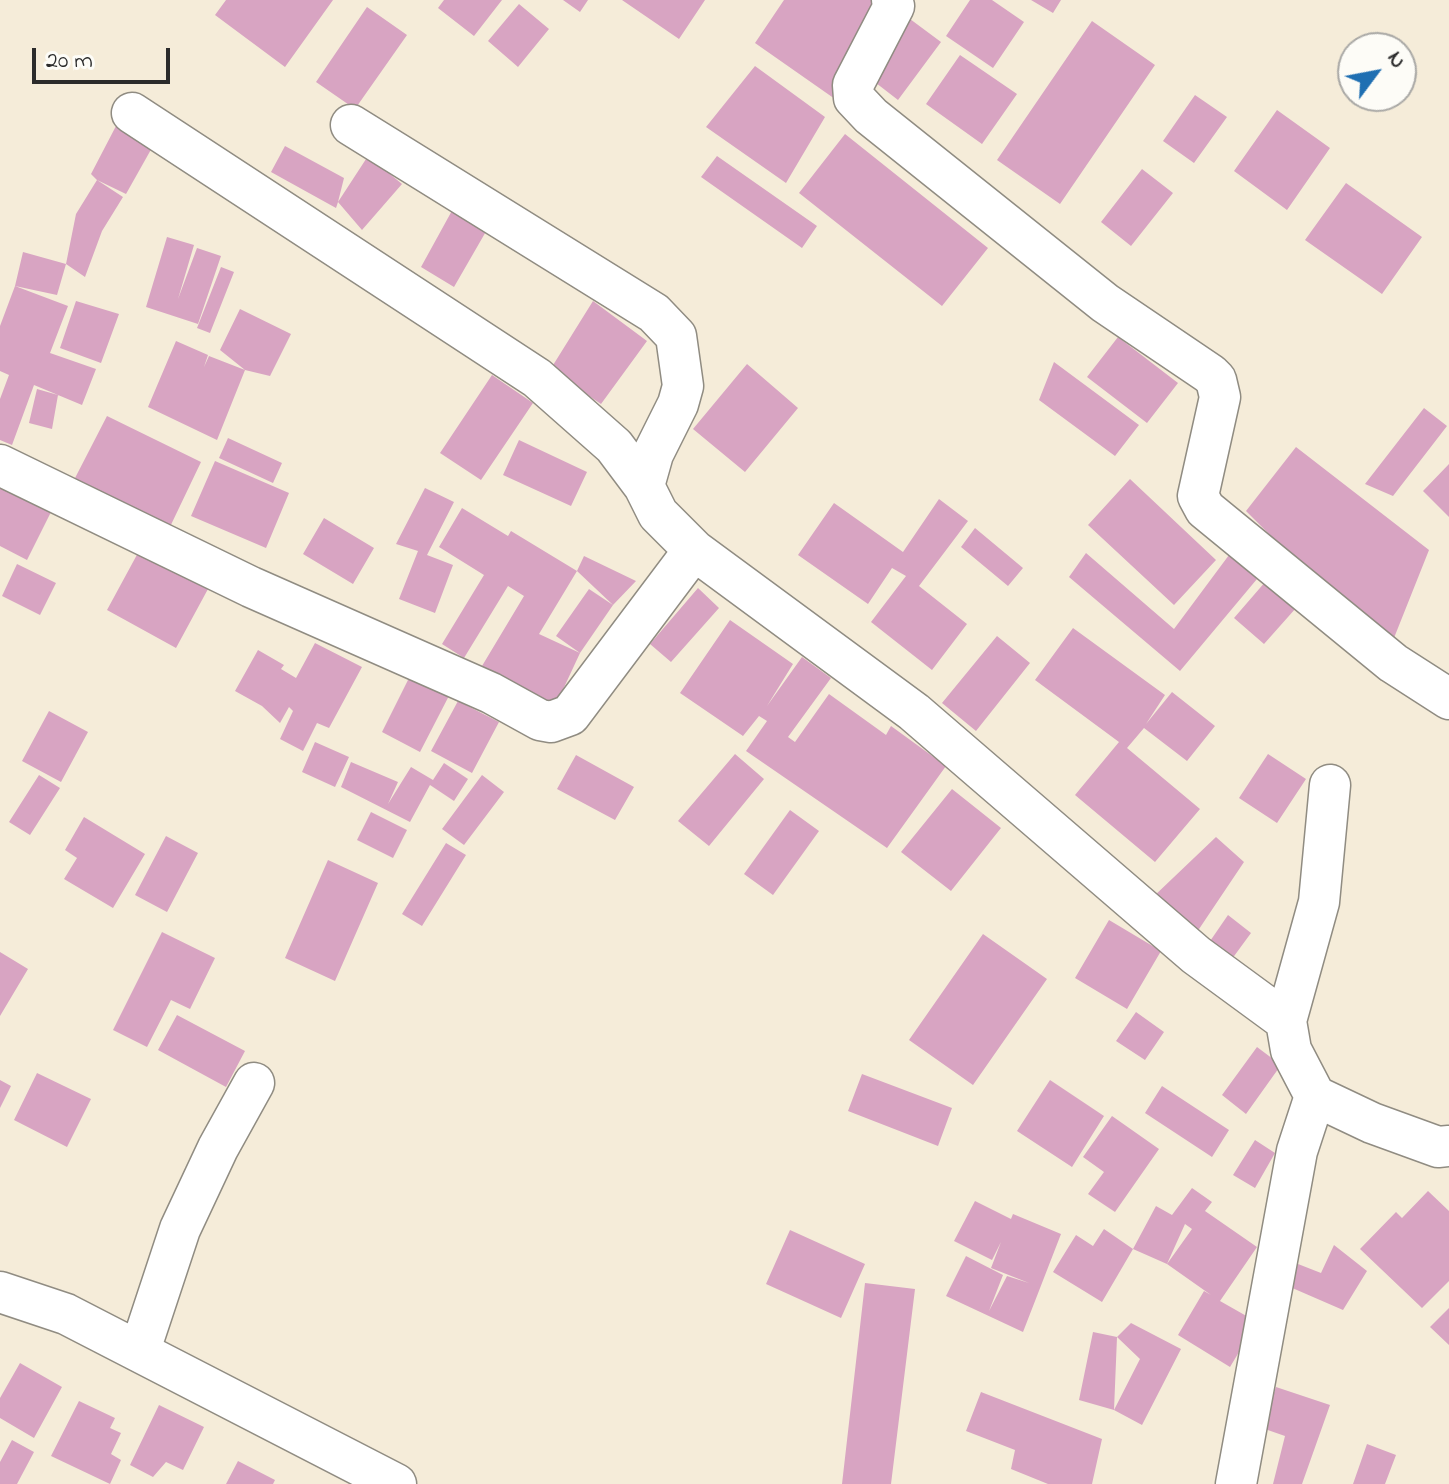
<!DOCTYPE html>
<style>
body{margin:0}
#map{position:relative;width:1449px;height:1484px;overflow:hidden;background:#f5ecd9;font-family:"Indie Flower",sans-serif}
canvas{display:block}
.north{position:absolute;left:1337px;top:32px;width:80px;height:80px;box-sizing:border-box;background:#fdfcf7;border:2px solid #a9a8a5;border-radius:50%;rotate:58deg;font-size:22px;font-weight:700;line-height:32px;text-align:center;color:#2b2b2b}
.north::after{content:'';display:block;margin:auto;width:28px;height:36px;background:#1f6fb2;clip-path:polygon(50% 0,100% 100%,50% 72%,0 100%)}
.scale{position:absolute;left:32px;top:48px;width:138px;height:36px;box-sizing:border-box;border:4px solid #2b2b2b;border-top:0;padding-left:10px;font-size:24px;line-height:28px;white-space:nowrap;color:#2b2b2b;-webkit-text-stroke:6px #fdfcf7;paint-order:stroke}
</style>
<div id="map">
<canvas width="1449" height="1484"></canvas>
<div class="north">N</div>
<div class="scale">20 m</div>
</div>
<script>
const ctx = document.querySelector('canvas').getContext('2d');
ctx.lineJoin = 'round';
function fill(path, color) { ctx.fillStyle = color; ctx.fill(path, 'evenodd'); }
function strokePath(path, color, width, dash) { ctx.strokeStyle = color; ctx.lineWidth = width; ctx.lineCap = dash ? 'butt' : 'round'; ctx.setLineDash(dash || []); ctx.stroke(path); }
const building = new Path2D(`
 M 226,0 L 333,0 L 285,67 L 215,15 Z
 M 444,0 L 502,0 L 474,36 L 438,8 Z
 M 563,0 L 588,0 L 580,12 Z
 M 622,0 L 705,0 L 679,39 Z
 M 784,0 L 883,0 L 835,99 L 755,43 Z
 M 970,0 L 992,0 L 1024,22 L 993,68 L 946,36 Z
 M 1031,0 L 1061,0 L 1053,13 Z
 M 519,4 L 549,29 L 518,67 L 488,41 Z
 M 367,7 L 407,35 L 355,109 L 316,82 Z
 M 910,19 L 941,42 L 898,100 L 867,76 Z
 M 1092,21 L 1155,65 L 1060,204 L 997,160 Z
 M 960,55 L 1017,94 L 982,144 L 926,104 Z
 M 755,66 L 825,117 L 786,183 L 706,127 Z
 M 1195,95 L 1227,117 L 1194,163 L 1163,141 Z
 M 1277,110 L 1330,148 L 1287,210 L 1234,171 Z
 M 116,126 L 153,146 L 126,194 L 97,180 L 123,197 L 102,231 L 85,277 L 66,264 L 76,214 L 97,180 L 91,174 Z
 M 845,134 L 988,248 L 942,306 L 799,193 Z
 M 285,146 L 344,178 L 338,202 L 368,156 L 402,184 L 362,230 L 338,202 L 336,208 L 271,172 Z
 M 717,156 L 817,226 L 802,248 L 701,177 Z
 M 1142,169 L 1173,193 L 1131,246 L 1101,222 Z
 M 1346,183 L 1422,237 L 1382,294 L 1305,240 Z
 M 454,207 L 488,228 L 454,287 L 421,267 Z
 M 167,237 L 194,245 L 178,299 L 197,248 L 221,256 L 198,324 L 146,307 Z
 M 23,252 L 66,264 L 57,295 L 15,286 Z
 M 221,267 L 234,272 L 210,333 L 197,328 Z
 M 15,286 L 68,306 L 50,353 L 96,369 L 82,405 L 34,385 L 12,445 L 0,440 L 0,399 L 9,375 L 0,371 L 0,326 Z
 M 76,301 L 119,314 L 101,363 L 60,348 Z
 M 593,301 L 647,341 L 601,404 L 550,370 Z
 M 240,309 L 291,334 L 270,376 L 245,370 L 217,440 L 148,407 L 176,341 L 208,355 L 204,367 L 209,356 L 245,370 L 220,350 Z
 M 1118,337 L 1178,383 L 1147,423 L 1087,377 Z
 M 1054,362 L 1139,425 L 1115,456 L 1039,400 Z
 M 747,364 L 798,408 L 745,472 L 693,429 Z
 M 492,375 L 533,403 L 481,480 L 440,453 Z
 M 37,389 L 58,395 L 52,429 L 29,423 Z
 M 1424,408 L 1447,426 L 1393,496 L 1365,484 Z
 M 107,416 L 201,462 L 168,531 L 74,480 Z
 M 228,438 L 282,463 L 273,483 L 219,458 Z
 M 519,440 L 587,472 L 571,506 L 503,475 Z
 M 1296,447 L 1429,550 L 1388,653 L 1246,511 Z
 M 215,461 L 289,493 L 266,548 L 191,516 Z
 M 1449,464 L 1449,517 L 1423,491 Z
 M 1130,479 L 1216,560 L 1174,605 L 1088,525 Z
 M 2,484 L 52,510 L 27,560 L 0,546 L 0,489 Z
 M 425,488 L 454,502 L 427,555 L 453,565 L 435,613 L 399,599 L 418,551 L 396,544 Z
 M 939,499 L 968,521 L 919,586 L 967,624 L 932,670 L 871,622 L 906,576 L 892,568 L 868,604 L 798,555 L 834,503 L 903,552 Z
 M 462,508 L 508,536 L 511,531 L 577,571 L 539,634 L 580,653 L 553,711 L 479,671 L 524,596 L 508,586 L 464,658 L 442,644 L 484,575 L 439,547 Z
 M 324,518 L 374,548 L 353,584 L 303,554 Z
 M 975,528 L 1023,568 L 1008,586 L 961,547 Z
 M 139,551 L 208,589 L 176,648 L 107,610 Z
 M 1086,553 L 1174,629 L 1229,555 L 1257,579 L 1180,671 L 1069,577 Z
 M 584,556 L 636,581 L 613,605 L 577,571 Z
 M 17,564 L 56,583 L 40,615 L 2,596 Z
 M 1266,581 L 1296,608 L 1264,644 L 1234,618 Z
 M 698,588 L 719,608 L 671,662 L 650,644 Z
 M 589,589 L 613,605 L 580,653 L 556,636 Z
 M 730,620 L 793,664 L 767,706 L 802,657 L 831,678 L 788,737 L 795,742 L 829,694 L 886,735 L 891,726 L 946,766 L 887,848 L 746,751 L 767,721 L 759,716 L 743,736 L 680,693 Z
 M 1073,628 L 1165,695 L 1146,724 L 1172,692 L 1215,726 L 1187,761 L 1144,728 L 1127,748 L 1200,809 L 1155,862 L 1075,795 L 1119,742 L 1035,680 Z
 M 997,636 L 1030,663 L 976,731 L 942,703 Z
 M 315,643 L 362,667 L 329,728 L 317,723 L 303,751 L 280,739 L 293,711 L 289,707 L 280,723 L 262,706 L 235,691 L 258,650 L 284,665 L 281,669 L 296,678 Z
 M 414,668 L 453,688 L 420,752 L 382,732 Z
 M 458,701 L 499,722 L 472,773 L 431,751 Z
 M 49,711 L 88,732 L 61,782 L 22,761 Z
 M 315,742 L 349,757 L 335,787 L 302,772 Z
 M 735,754 L 764,779 L 709,846 L 678,821 Z
 M 1268,754 L 1306,779 L 1277,823 L 1239,798 Z
 M 576,755 L 634,787 L 615,820 L 557,789 Z
 M 351,762 L 398,782 L 388,804 L 411,767 L 433,780 L 444,763 L 468,779 L 454,801 L 430,785 L 410,822 L 341,787 Z
 M 39,775 L 60,788 L 30,835 L 9,822 Z
 M 482,775 L 504,792 L 464,845 L 442,829 Z
 M 952,789 L 1001,828 L 951,891 L 901,852 Z
 M 790,810 L 819,831 L 773,895 L 744,874 Z
 M 371,812 L 407,830 L 393,858 L 357,840 Z
 M 84,817 L 145,854 L 113,908 L 64,879 L 77,858 L 65,850 Z
 M 166,836 L 198,853 L 167,912 L 135,895 Z
 M 1216,837 L 1244,862 L 1193,938 L 1152,898 Z
 M 446,843 L 466,855 L 422,926 L 402,914 Z
 M 328,860 L 378,883 L 335,981 L 285,958 Z
 M 1228,915 L 1251,933 L 1229,963 L 1206,947 Z
 M 1109,920 L 1161,951 L 1127,1009 L 1075,978 Z
 M 162,932 L 215,958 L 190,1009 L 171,1000 L 147,1047 L 113,1030 Z
 M 983,934 L 1047,979 L 973,1085 L 909,1040 Z
 M 0,952 L 28,969 L 0,1016 Z
 M 1136,1012 L 1164,1032 L 1145,1060 L 1116,1041 Z
 M 177,1015 L 245,1051 L 226,1087 L 158,1050 Z
 M 1257,1047 L 1281,1065 L 1246,1114 L 1222,1095 Z
 M 37,1073 L 91,1099 L 67,1147 L 14,1120 Z
 M 862,1074 L 952,1108 L 938,1146 L 848,1111 Z
 M 0,1080 L 11,1086 L 0,1108 Z
 M 1050,1080 L 1104,1116 L 1072,1167 L 1017,1131 Z
 M 1162,1086 L 1229,1130 L 1212,1157 L 1145,1113 Z
 M 1112,1116 L 1159,1149 L 1115,1212 L 1088,1194 L 1104,1172 L 1083,1157 Z
 M 1255,1140 L 1275,1153 L 1255,1188 L 1233,1175 Z
 M 1192,1188 L 1212,1202 L 1205,1211 L 1257,1247 L 1220,1301 L 1257,1322 L 1230,1367 L 1178,1335 L 1204,1291 L 1211,1295 L 1167,1264 L 1133,1249 L 1156,1206 L 1172,1215 ZM 1185,1224 L 1192,1229 L 1167,1264 Z
 M 1428,1191 L 1449,1211 L 1449,1281 L 1422,1308 L 1360,1249 L 1396,1212 L 1402,1218 Z
 M 975,1201 L 1011,1219 L 1013,1214 L 1061,1234 L 1023,1332 L 946,1296 L 966,1256 L 1003,1275 L 989,1311 L 1007,1276 L 1029,1283 L 991,1268 L 1001,1242 L 992,1260 L 954,1241 Z
 M 1104,1229 L 1133,1249 L 1102,1302 L 1053,1272 L 1076,1235 L 1093,1246 Z
 M 790,1230 L 865,1264 L 841,1318 L 766,1284 Z
 M 1334,1245 L 1367,1271 L 1343,1310 L 1290,1287 L 1298,1264 L 1321,1273 Z
 M 865,1283 L 915,1289 L 891,1484 L 842,1484 Z
 M 1449,1308 L 1449,1345 L 1430,1327 Z
 M 1131,1323 L 1181,1349 L 1142,1425 L 1114,1410 L 1140,1359 L 1117,1337 Z
 M 1093,1332 L 1117,1337 L 1114,1410 L 1079,1400 Z
 M 20,1363 L 62,1387 L 34,1438 L 0,1418 L 0,1398 Z
 M 1276,1387 L 1330,1405 L 1302,1484 L 1273,1484 L 1285,1436 L 1262,1428 Z
 M 981,1392 L 1102,1439 L 1092,1484 L 1048,1484 L 1011,1469 L 1015,1450 L 966,1431 Z
 M 79,1401 L 115,1418 L 110,1428 L 121,1433 L 111,1454 L 121,1460 L 110,1484 L 51,1456 Z
 M 159,1405 L 204,1427 L 183,1470 L 166,1462 L 153,1477 L 130,1465 Z
 M 12,1440 L 34,1452 L 17,1484 L 0,1484 L 0,1462 Z
 M 1367,1444 L 1396,1455 L 1385,1484 L 1353,1484 Z
 M 238,1461 L 275,1480 L 273,1484 L 226,1484 Z`);
const street = new Path2D(`
 M 892,0 L 894,6 L 853,85 L 854,98 L 871,116 L 1105,303 L 1210,374 L 1216,380 L 1220,397 L 1198,496 L 1205,509 L 1393,663 L 1449,699
 M 132,113 L 537,378 L 614,446 L 644,486 L 658,514 L 694,550 L 914,712 L 1196,955 L 1286,1021
 M 351,125 L 654,313 L 676,336 L 683,386 L 678,404 L 653,454 L 644,486
 M 0,465 L 251,587 L 491,693 L 540,720 L 551,722 L 570,715 L 694,550
 M 1330,785 L 1319,902 L 1286,1021 L 1291,1050 L 1315,1096 L 1372,1123 L 1438,1147 L 1449,1146
 M 0,1292 L 66,1314 L 396,1484
 M 140,1350 L 180,1229 L 218,1148 L 254,1083
 M 1236,1484 L 1297,1151 L 1315,1096`);
fill(building, '#d8a4c2');
strokePath(street, '#908c82', 43);
strokePath(street, '#fff', 40);
</script>
